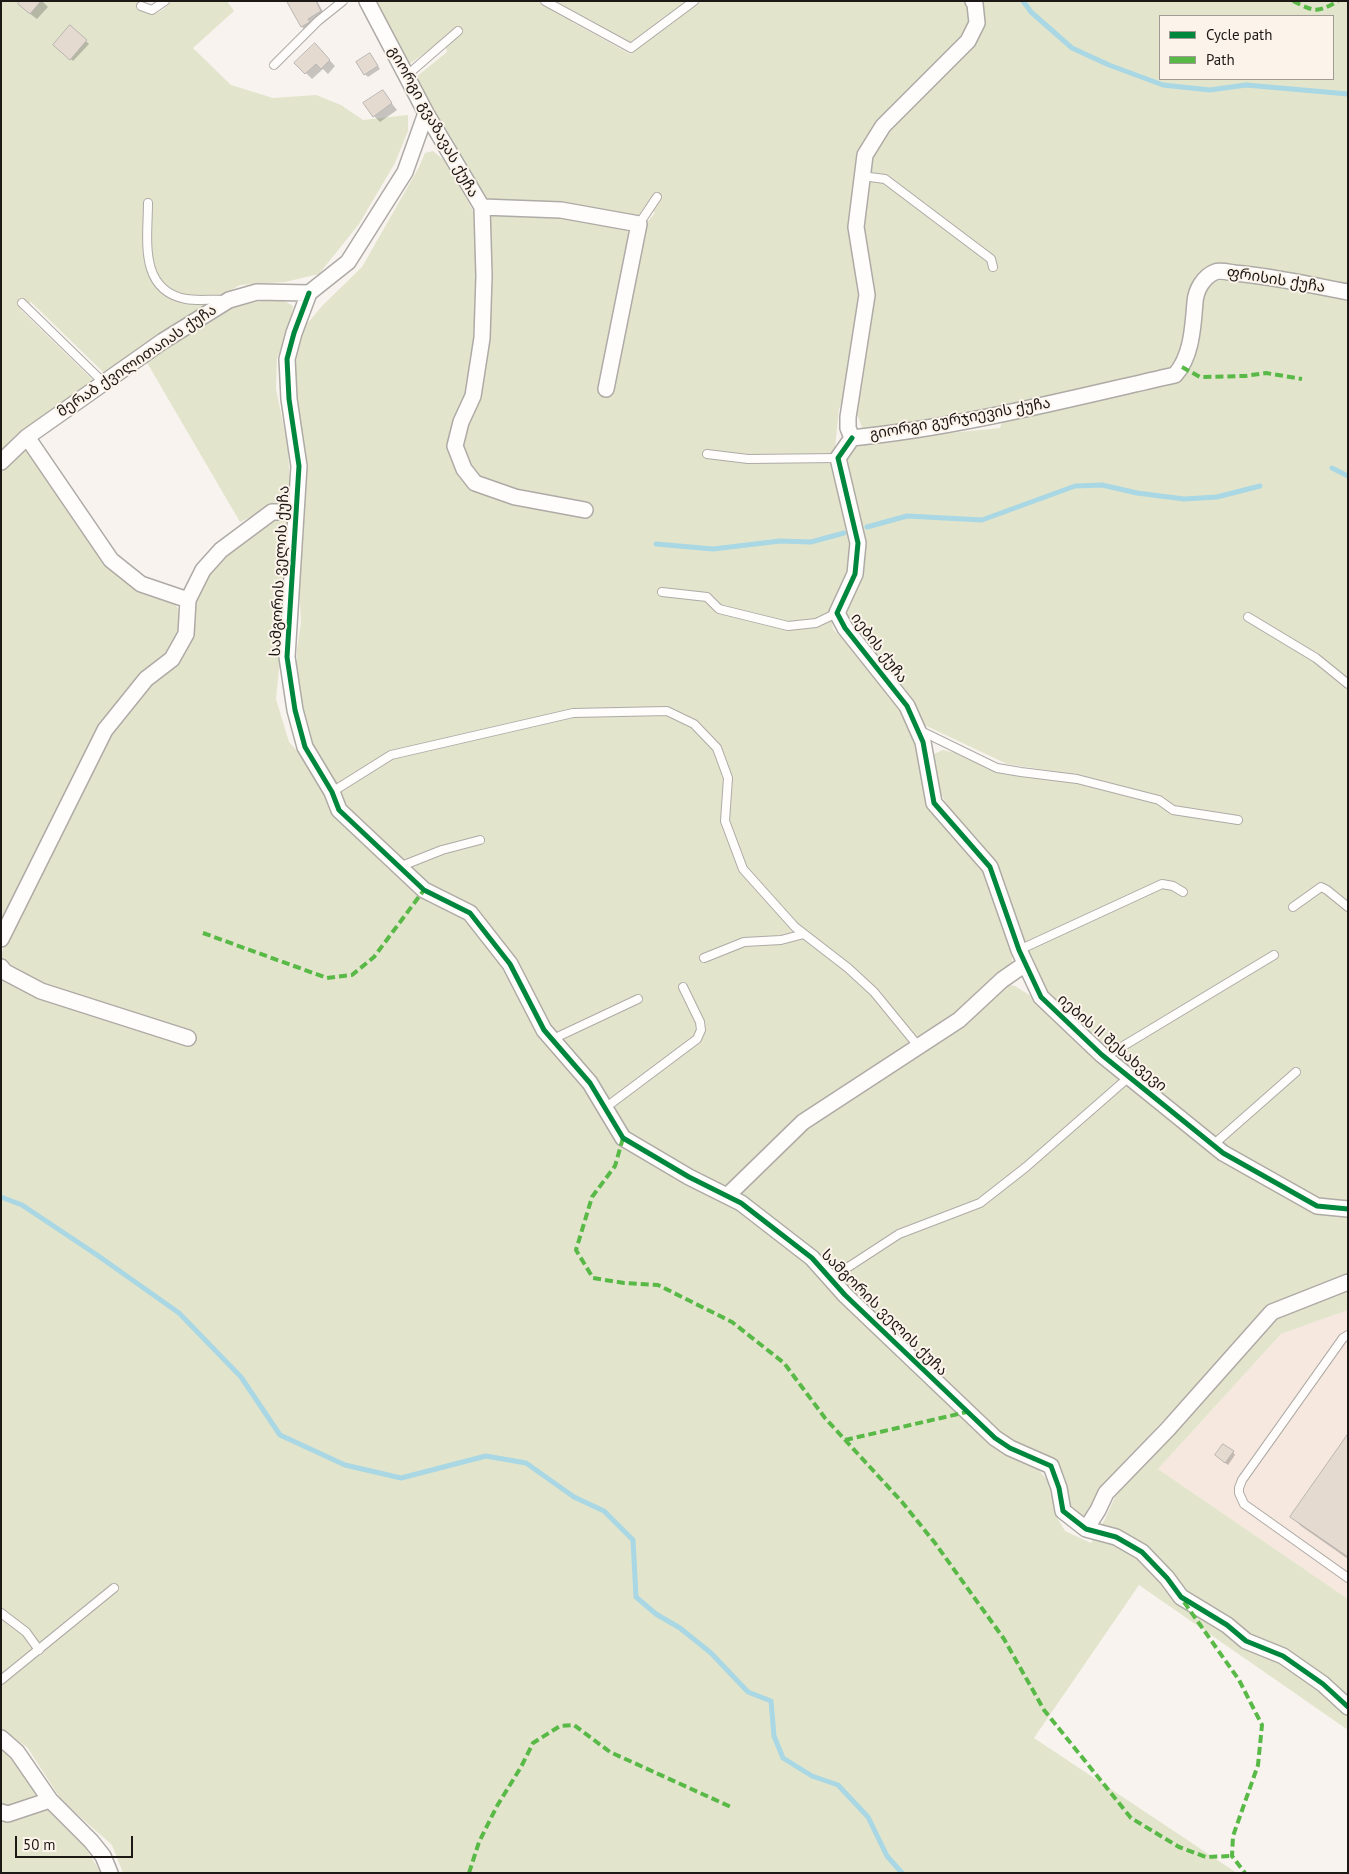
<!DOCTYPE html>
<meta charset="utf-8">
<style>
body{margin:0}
#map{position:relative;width:1349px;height:1874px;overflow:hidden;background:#f8f3ee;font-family:"PT Sans",sans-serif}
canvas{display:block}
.frame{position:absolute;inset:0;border:2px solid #1c1815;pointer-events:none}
.legend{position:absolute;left:1159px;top:15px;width:175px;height:65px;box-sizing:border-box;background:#fcf3ea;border:1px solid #a29b95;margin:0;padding:6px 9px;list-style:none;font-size:15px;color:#1c1815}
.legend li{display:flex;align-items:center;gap:10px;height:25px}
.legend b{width:25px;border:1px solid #a29b95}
.scale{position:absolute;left:15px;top:1836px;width:118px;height:22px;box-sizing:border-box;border:2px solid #1c1815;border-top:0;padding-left:6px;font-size:15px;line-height:18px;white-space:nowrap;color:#1c1815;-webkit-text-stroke:4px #fcf3ea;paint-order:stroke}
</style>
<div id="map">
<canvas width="1349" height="1874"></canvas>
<div class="frame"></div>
<ul class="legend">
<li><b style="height:6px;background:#00873e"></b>Cycle path</li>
<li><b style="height:6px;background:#58b947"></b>Path</li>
</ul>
<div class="scale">50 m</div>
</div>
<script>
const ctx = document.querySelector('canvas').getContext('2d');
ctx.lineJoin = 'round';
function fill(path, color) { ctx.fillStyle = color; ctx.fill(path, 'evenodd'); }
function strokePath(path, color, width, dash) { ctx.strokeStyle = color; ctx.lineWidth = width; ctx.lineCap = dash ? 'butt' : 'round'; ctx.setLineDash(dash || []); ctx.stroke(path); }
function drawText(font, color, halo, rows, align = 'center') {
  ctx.font = font + ' "PT Sans","Noto Sans Georgian",sans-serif'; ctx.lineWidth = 4; ctx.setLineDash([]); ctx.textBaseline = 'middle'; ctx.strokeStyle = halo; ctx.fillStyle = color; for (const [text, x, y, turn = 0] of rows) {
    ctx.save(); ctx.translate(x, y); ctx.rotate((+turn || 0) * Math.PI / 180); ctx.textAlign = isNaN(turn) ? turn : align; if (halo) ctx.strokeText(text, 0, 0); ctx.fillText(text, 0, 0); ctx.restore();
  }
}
const industrial = new Path2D(`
 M 1348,1310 L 1348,1599 L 1158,1469 L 1281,1334 Z`);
const green = new Path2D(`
 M 1,1 L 138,1 L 136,7 C 154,17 158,15 172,1 L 227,1 L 234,11 L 193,48 L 231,85 L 273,98 L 316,95 L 341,105 L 363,120 L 408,115 L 408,131 L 395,163 L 359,224 L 319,274 L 285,282 L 240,285 L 177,322 L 106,375 L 31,302 L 21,310 L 94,381 L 1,453 Z
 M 372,1 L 687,1 L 629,44 L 575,13 L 572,22 L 630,54 L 699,1 L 965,1 C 974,15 968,27 962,41 L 861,149 L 862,297 L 848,387 L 839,409 L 834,458 L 852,546 L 848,576 L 830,608 L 833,629 L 862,659 L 895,701 L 913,732 L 929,803 L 983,866 L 1013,950 L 1012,964 L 970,1002 L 725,1187 L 630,1136 L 551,1028 L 514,960 L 427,884 L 346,809 L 332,777 L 311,744 L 296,671 L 297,649 L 301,622 L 298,565 L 298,420 L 293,370 L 294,349 L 300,332 L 323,305 L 362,267 L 419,167 L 425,153 L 433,151 L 446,162 L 477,218 L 479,300 L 471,377 L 449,435 L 452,455 L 461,444 L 481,385 L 491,311 L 489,225 L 491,216 L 499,211 L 550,214 L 624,226 L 631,236 L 643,227 L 655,213 L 645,206 L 636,220 L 483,200 L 416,77 L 447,52 L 444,40 L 405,67 Z
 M 980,1 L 1348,1 L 1348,287 L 1207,268 L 1178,369 L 914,425 L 863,430 L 857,414 L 857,403 L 872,289 L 860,225 L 865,178 L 886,176 L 867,173 L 875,148 L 888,125 L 975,40 ZM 1160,16 L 1333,16 L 1333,79 L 1160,79 Z
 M 1234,277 L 1348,296 L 1348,1205 L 1319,1202 L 1226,1149 L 1107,1054 L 1044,994 L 993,864 L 980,841 L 952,813 L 936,786 L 930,763 L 934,754 L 943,750 L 956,753 L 998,772 L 1076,782 L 1154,803 L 1156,795 L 1076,775 L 1007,764 L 920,723 L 844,615 L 862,557 L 846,460 L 850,451 L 857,442 L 1000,428 L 1003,418 L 1174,382 L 1201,298 C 1210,281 1216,281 1234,277 Z
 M 278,297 L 293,306 L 290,326 L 277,358 L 276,389 L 288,447 L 290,490 L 287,500 L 240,522 L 146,361 L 226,309 Z
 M 26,445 L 109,565 L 174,602 C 177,607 181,613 182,620 C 183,643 157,661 142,676 L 1,930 L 1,470 Z
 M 289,520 L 283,628 L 276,699 L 289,742 L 313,768 L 332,811 L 430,903 L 457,914 L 469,921 L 489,946 L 535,1025 L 574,1071 L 617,1140 L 688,1186 L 737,1206 L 773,1234 L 805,1262 L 910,1368 L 979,1430 L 1001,1453 L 1036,1467 L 1052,1485 L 1054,1512 L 1065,1531 L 1091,1543 L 1105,1519 L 1115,1497 L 1276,1316 L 1348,1289 L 1348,1310 L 1281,1334 L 1158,1469 L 1348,1599 L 1348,1730 L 1139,1585 L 1034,1738 L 1237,1873 L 123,1873 L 112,1845 L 62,1801 L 27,1747 L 1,1729 L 1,976 L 6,965 L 1,956 L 6,940 L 54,850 L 75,800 L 120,719 L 187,641 L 197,599 L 206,577 L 227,551 L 274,521 Z
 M 1004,984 L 1015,986 L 1036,999 L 1203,1145 L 1348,1214 L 1348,1277 L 1271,1305 L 1135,1451 L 1102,1489 L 1086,1520 L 1068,1507 L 1055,1463 L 1004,1436 L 909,1351 L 857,1294 L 748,1198 L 734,1194 L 809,1124 Z
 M 1,1747 L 6,1750 L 41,1796 L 85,1847 L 101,1873 L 1,1873 Z`);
const shadow = new Path2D(`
 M 22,1 L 42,1 L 48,7 L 37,19 L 25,10 Z
 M 291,1 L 317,1 L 326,17 L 308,33 L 302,27 L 289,3 Z
 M 70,27 L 89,44 L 73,61 L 55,45 Z
 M 315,45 L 335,66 L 328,74 L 323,69 L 312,79 L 296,63 Z
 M 372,57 L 380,69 L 368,77 L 365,74 Z
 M 382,91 L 397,110 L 380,122 L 374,116 Z
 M 1348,1436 L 1348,1559 L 1301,1526 L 1292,1517 Z
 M 1233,1452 L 1235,1455 L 1228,1465 L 1219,1458 Z`);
const stream = new Path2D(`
 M 1023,1 L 1031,12 L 1072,48 L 1109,65 L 1163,85 L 1210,90 L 1246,85 L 1348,94
 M 1332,468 L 1348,476
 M 867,527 L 907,516 L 982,520 L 1075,486 L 1102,485 L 1137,493 L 1184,499 L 1217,497 L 1260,486
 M 656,544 L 713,549 L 780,541 L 811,542 L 844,533
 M 1,1197 L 22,1205 L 97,1255 L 179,1313 L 241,1377 L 280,1435 L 345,1465 L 401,1478 L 486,1456 L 526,1463 L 574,1497 L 604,1511 L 633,1540 L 636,1597 L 656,1614 L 680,1628 L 711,1653 L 748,1692 L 771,1701 L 774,1736 L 783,1758 L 812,1776 L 838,1785 L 868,1817 L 887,1856 L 902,1873`);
const building = new Path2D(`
 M 20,1 L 41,1 L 30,14 L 18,4 Z
 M 289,1 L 316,1 L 321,11 L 308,19 L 310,22 L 301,27 L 287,2 Z
 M 70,25 L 87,40 L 70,60 L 53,45 Z
 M 315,43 L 330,60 L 321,69 L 316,64 L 305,74 L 294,63 Z
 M 370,53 L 378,66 L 364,75 L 356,62 Z
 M 383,90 L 392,103 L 373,117 L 363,103 Z
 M 1348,1434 L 1348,1557 L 1290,1517 Z
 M 1223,1444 L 1234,1451 L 1225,1463 L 1215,1455 Z`);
const lane = new Path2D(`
 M 545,1 L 631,48 L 694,1
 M 141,6 L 152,10 L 165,1
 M 274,65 L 318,21 L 343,1
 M 406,76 L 458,31
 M 862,176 L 885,179 L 991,259 L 993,267
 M 148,203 C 148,238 138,290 186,299 C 198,301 212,299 225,300
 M 639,224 L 657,197
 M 22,303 L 104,383
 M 707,454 L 748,459 L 838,458
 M 662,592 L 707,597 L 719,609 L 788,626 L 816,623 L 837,613
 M 1248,617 L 1316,658 L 1348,684
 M 919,730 L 997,768 L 1021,772 L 1077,779 L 1159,800 L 1173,810 L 1238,820
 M 332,792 L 391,755 L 573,713 L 667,711 L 694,724 L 717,748 L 728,778 L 725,821 L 743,869 L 795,927 L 848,968 L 874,992 L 919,1047
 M 399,867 L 442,850 L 480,840
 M 1293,907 L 1321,887 L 1327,890 L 1348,907
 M 1019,950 L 1162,884 L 1173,886 L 1183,892
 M 704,958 L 744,942 L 781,940 L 804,934
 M 553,1039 L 638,999
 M 1105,1057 L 1274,955
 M 605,1108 L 697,1039 L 701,1030 L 700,1022 L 683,987
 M 1213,1145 L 1296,1072
 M 830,1279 L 899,1234 L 980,1203 L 1026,1167 L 1129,1077
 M 1348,1335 L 1343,1338 L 1242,1480 L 1239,1488 L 1239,1493 L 1244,1504 L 1348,1578
 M 1,1613 L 26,1632 L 39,1650
 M 1,1680 L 114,1588`);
const street = new Path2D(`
 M 367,1 L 426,113 L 482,207 L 484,276 L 482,338 L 473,396 L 461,422 L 455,446 L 464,469 L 475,483 L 515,497 L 585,510
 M 482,207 L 561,210 L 639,224 L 606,389
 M 309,293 L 294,333 L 287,359 L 289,399 L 299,466 L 287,657 L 295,710 L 305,747 L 332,792 L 339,810 L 424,890 L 470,913 L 510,964 L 544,1030 L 590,1083 L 623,1138 L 689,1177 L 741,1203 L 812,1258 L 845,1295 L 995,1438 L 1010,1448 L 1051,1466 L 1059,1488 L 1063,1511 L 1086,1529 L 1116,1537 L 1142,1552 L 1167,1578 L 1181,1597 L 1227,1625 L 1246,1641 L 1283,1656 L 1323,1684 L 1348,1707
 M 27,437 L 111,560 L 141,584 L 188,600
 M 852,438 L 838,458 L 858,543 L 855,574 L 837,613 L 845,628 L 907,706 L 923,742 L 934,803 L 990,867 L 1019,950 L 1041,997 L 1102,1055 L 1223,1153 L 1317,1206 L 1348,1209
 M 852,438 C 962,427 1068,399 1175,375 C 1192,356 1193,326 1195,302 C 1196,290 1203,277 1215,272 C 1220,270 1228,272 1234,273 C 1272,276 1310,285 1348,292
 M 852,438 L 848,428 L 848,417 L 867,295 L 856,227 L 865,155 L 883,126 L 968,41 L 977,23 L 975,4 L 973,1
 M 1,462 L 27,437 L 163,341 L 229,300 L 257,292 L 309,293 L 348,262 L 405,172 L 426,113
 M 1,939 L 105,730 L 146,679 L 172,659 L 186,634 L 188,600 L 203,570 L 221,550 L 272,512 L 296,512
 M 1,967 L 5,972 L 41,991 L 188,1038
 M 727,1196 L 803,1122 L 959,1020 L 1002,980 L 1025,964
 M 1086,1529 L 1098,1510 L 1106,1493 L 1168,1429 L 1272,1312 L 1348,1282
 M 1,1738 L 17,1752 L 50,1800 L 91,1841 L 103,1856 L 110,1873
 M 1,1812 L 8,1814 L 50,1800`);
const quiet = new Path2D(`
 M 1293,1 C 1315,12 1317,13 1338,1
 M 1182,367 L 1200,377 L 1245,376 L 1266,373 L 1302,379
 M 203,933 L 327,978 L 352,975 L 374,957 L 424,890
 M 623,1138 L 615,1166 L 592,1197 L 576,1250 L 593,1278 L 624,1283 L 658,1285 L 732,1322 L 784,1363 L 825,1418 L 902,1502 L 935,1543 L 1004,1639 L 1044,1710 L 1131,1818 L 1179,1847 L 1206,1857 L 1232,1856
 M 845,1440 L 967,1412
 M 1184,1602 L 1239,1680 L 1262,1725 L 1258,1765 L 1233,1836 L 1232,1856 L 1245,1873
 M 469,1873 L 479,1842 L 497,1806 L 521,1767 L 533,1743 L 560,1726 L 574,1725 L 610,1752 L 731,1807`);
const cycleway = new Path2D(`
 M 309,293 L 294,333 L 287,359 L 289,399 L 299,466 L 287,657 L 295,710 L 305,747 L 332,792 L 339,810 L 424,890 L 470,913 L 510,964 L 544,1030 L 590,1083 L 623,1138 L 689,1177 L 741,1203 L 812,1258 L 845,1295 L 995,1438 L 1010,1448 L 1051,1466 L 1059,1488 L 1063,1511 L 1086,1529 L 1116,1537 L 1142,1552 L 1167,1578 L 1181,1597 L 1227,1625 L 1246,1641 L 1283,1656 L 1323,1684 L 1348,1707
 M 852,438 L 838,458 L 858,543 L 855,574 L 837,613 L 845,628 L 907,706 L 923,742 L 934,803 L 990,867 L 1019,950 L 1041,997 L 1102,1055 L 1223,1153 L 1317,1206 L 1348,1209`);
const streetNames = [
 ["გიორგი გვაზავას ქუჩა",433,122,61],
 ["ფრისის ქუჩა",1276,280,9],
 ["მერაბ ქვილითაიას ქუჩა",137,361,-34],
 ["გიორგი გურჯიევის ქუჩა",960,419,-10],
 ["სამგორის ველის ქუჩა",280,571,-87],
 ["იების ქუჩა",879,648,53],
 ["იების II შესახვევი",1112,1043,41],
 ["სამგორის ველის ქუჩა",884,1313,45]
];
fill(industrial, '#f6e8de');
fill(green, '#e2e5cc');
fill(shadow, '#0003');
strokePath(stream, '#a9d7e4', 5);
fill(building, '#e5dad0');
strokePath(building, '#b9b5b2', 1);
strokePath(lane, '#aeaaa6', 10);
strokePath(street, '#aeaaa6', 18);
strokePath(lane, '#fefdfc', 8);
strokePath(street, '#fefdfc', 15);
strokePath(quiet, '#58b947', 4, [8, 4]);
strokePath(cycleway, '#00873e', 5);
drawText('15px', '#1c1815', '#fcf3ea', streetNames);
</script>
